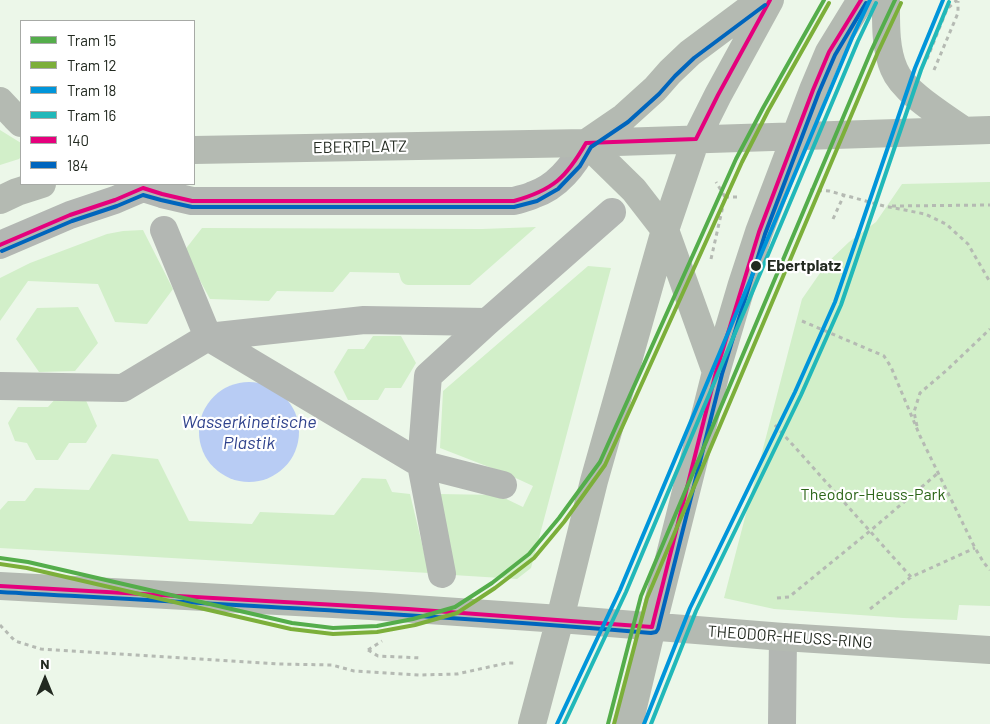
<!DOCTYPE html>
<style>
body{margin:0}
#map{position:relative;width:990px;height:724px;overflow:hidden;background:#ecf7e9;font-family:Barlow,sans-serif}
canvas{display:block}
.legend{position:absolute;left:20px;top:20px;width:175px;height:165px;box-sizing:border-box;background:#fff;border:1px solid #a7aaa6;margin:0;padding:6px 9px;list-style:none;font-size:15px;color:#232a21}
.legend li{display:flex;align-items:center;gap:10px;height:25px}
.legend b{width:25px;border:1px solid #a7aaa6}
.north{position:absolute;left:20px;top:654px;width:50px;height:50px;-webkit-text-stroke:4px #fff;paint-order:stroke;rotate:0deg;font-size:14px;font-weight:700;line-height:20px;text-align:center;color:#232a21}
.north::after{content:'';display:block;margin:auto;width:18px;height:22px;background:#232a21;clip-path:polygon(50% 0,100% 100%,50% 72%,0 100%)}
</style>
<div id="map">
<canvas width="990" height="724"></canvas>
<ul class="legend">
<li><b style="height:6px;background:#54ad4b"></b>Tram 15</li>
<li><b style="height:6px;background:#7caf3a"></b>Tram 12</li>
<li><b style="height:6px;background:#0095da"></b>Tram 18</li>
<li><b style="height:6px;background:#21b8b9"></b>Tram 16</li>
<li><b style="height:6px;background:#e5007d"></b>140</li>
<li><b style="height:6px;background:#0065bd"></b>184</li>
</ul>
<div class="north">N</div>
</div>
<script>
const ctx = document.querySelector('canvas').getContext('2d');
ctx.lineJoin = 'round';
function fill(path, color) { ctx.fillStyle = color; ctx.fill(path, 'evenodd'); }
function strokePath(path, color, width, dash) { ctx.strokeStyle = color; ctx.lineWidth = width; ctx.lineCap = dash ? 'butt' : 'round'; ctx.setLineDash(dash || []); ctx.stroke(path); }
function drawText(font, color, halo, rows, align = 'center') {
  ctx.font = font + ' Barlow,sans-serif'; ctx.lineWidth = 4.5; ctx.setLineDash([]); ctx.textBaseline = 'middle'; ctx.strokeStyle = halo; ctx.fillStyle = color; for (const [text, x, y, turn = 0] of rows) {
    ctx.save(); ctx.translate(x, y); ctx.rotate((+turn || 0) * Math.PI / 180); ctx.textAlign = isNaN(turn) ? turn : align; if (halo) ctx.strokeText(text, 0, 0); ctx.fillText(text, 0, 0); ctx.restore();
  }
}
const green = new Path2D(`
 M 0,130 L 21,143 L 21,157 L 19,159 L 0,165 Z
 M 990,182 L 990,606 L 959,605 L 957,620 L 903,618 L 774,609 L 724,598 L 802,299 L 827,263 L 849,242 L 876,222 L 902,184 Z
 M 536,227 L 470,285 L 408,285 C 401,284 401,279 399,273 L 350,272 L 333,292 L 277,291 L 269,301 L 210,299 L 184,251 L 202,228 L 482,229 Z
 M 143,230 L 173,289 L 147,324 L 115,322 L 98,284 L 28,281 L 0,321 L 0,278 L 30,263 L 107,234 L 123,231 Z
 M 588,266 L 611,268 L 531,568 L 517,579 L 453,575 L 438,494 L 498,495 L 523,507 L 533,486 L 507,474 L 440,448 L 443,391 Z
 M 78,307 L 98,343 L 75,371 L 39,372 L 16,339 L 37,308 Z
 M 373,336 L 401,336 L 416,363 L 401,388 L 385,388 L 378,400 L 348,400 L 334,372 L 348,349 L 364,349 Z
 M 57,397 L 85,398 L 97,426 L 86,443 L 69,443 L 58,460 L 36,460 L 27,443 L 15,441 L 8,423 L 18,407 L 48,407 Z
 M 112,454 L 158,459 L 189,521 L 252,524 L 260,512 L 334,515 L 362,478 L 386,479 L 392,492 L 410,494 L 429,573 L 0,548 L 0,510 L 8,501 L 25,501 L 35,488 L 89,490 Z`);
const water = new Path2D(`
 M199 432a50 50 0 1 1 100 0a50 50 0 1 1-100 0Z`);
const path = new Path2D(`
 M 927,59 L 947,9 L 957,0
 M 934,70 L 958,13 L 958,1
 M 810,190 L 829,191 L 884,206 L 925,214 L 946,224 L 968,244 L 990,282
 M 725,197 L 738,197
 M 892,206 L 990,205
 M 833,219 L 844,195
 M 711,259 L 725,197 L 716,182
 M 802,321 L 884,356 L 891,367 L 920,436 L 975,548 L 984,563 L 990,570
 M 775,425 L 911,577
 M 917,426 L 914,412 L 920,393 L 947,370 L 990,329
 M 777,598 L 789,597 L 870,531 L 938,473
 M 870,609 L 911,577 L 975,548
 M 0,625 L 15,641 L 41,649 L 278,664 L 332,665 L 354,671 L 419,675 L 457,674 L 507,663 L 516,663
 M 368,650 L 382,641
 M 368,650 L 378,656 L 422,658`);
const minor = new Path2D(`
 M 130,184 L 162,194 L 192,201 L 514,201 C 520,199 527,198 533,195 C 558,187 574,165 586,143
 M 164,230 L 208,337 L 421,464 L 503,485
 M 0,245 L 70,215 L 115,200 L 143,188
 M 0,386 L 123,388 L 208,337 L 364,320 L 487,322
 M 442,574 L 421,464 L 428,376 L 487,322 L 612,212
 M 782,724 L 783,637`);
const major = new Path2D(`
 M 886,0 C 886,23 885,48 894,69 C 903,92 942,115 963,130
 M 0,101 L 15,117 L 21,123
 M 586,143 L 634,190 L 665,230 L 716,372
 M 586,143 L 624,117 L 655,89 L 670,72 L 690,53 L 761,0
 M 194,150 L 586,143 L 990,130
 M 0,200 L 17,192 L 42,184
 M 0,586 L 370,606 L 560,619 L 783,637 L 990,650
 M 532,724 L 560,619 L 594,481 L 665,230 L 696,139 L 718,95 L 770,0
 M 629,724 L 652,627 L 716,372 L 742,284 L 759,232 L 813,90 L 829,52 L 861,0`);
const bus1 = new Path2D(`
 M 0,245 L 70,215 L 115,200 L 143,188 L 162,194 L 192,201 L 514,201 C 553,190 566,178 586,143 L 696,139 L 718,95 L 770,0
 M 0,586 L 408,609 L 652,627 L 716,372 L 759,232 L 813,90 L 829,52 L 861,0`);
const bus2 = new Path2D(`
 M 2,251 L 72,221 L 117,206 L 143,195 L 161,200 L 192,207 L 514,207 L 537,201 L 558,189 L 580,166 L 591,147 L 628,122 L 659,94 L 675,76 L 694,58 L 765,5
 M 0,592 C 217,604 435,615 651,633 L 656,632 L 658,629 L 722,374 L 765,234 L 819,92 L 835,55 L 866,3`);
const tram1 = new Path2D(`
 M 0,558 L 28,562 L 292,623 L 333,628 L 377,626 L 413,619 L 455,607 L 492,583 L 529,554 L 559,518 L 600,462 L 736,159 L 763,108 L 824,0
 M 608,724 L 641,596 L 872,49 L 895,0`);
const tram2 = new Path2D(`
 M 0,564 L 27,568 L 291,629 L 333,634 L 377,632 L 415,625 L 457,613 L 495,588 L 534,558 L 564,522 L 605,465 L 742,162 L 768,111 L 829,3
 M 614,724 L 647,598 L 878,52 L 901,3`);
const tram3 = new Path2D(`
 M 557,724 L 620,590 L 852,38 L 870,0
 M 644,724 L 690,608 L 795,392 L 835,302 L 915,68 L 943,0`);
const tram4 = new Path2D(`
 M 564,724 L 626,592 L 858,41 L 876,3
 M 651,724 L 696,611 L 801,395 L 841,305 L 921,70 L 949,2`);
const markers = [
 [756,266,6,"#232a21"]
];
const streetNames = [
 ["EBERTPLATZ",360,147,-1],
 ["THEODOR-HEUSS-RING",790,637,4]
];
const stopNames = [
 ["Ebertplatz",767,266]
];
const parkNames = [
 ["Theodor-Heuss-Park",873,495]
];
const waterNames = [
 ["Wasserkinetische",249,422],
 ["Plastik",249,443]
];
fill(green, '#d2efc9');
fill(water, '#b8ccf4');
strokePath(path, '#b5bab3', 3, [4, 4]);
strokePath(minor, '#b3b7b3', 28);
strokePath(major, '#b4bab2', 28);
strokePath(bus1, '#e5007d', 4);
strokePath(bus2, '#0065bd', 4);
strokePath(tram1, '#54ad4b', 4);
strokePath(tram2, '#7caf3a', 4);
strokePath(tram3, '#0095da', 4);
strokePath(tram4, '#21b8b9', 4);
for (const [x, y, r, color] of markers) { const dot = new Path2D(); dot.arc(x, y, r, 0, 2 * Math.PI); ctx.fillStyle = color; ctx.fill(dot); strokePath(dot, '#fff', 2); }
drawText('16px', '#232a21', '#fff', streetNames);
drawText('bold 16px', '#232a21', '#fff', stopNames, 'left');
drawText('16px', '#2c6518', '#fff', parkNames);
drawText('italic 18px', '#30438d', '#fff', waterNames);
</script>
